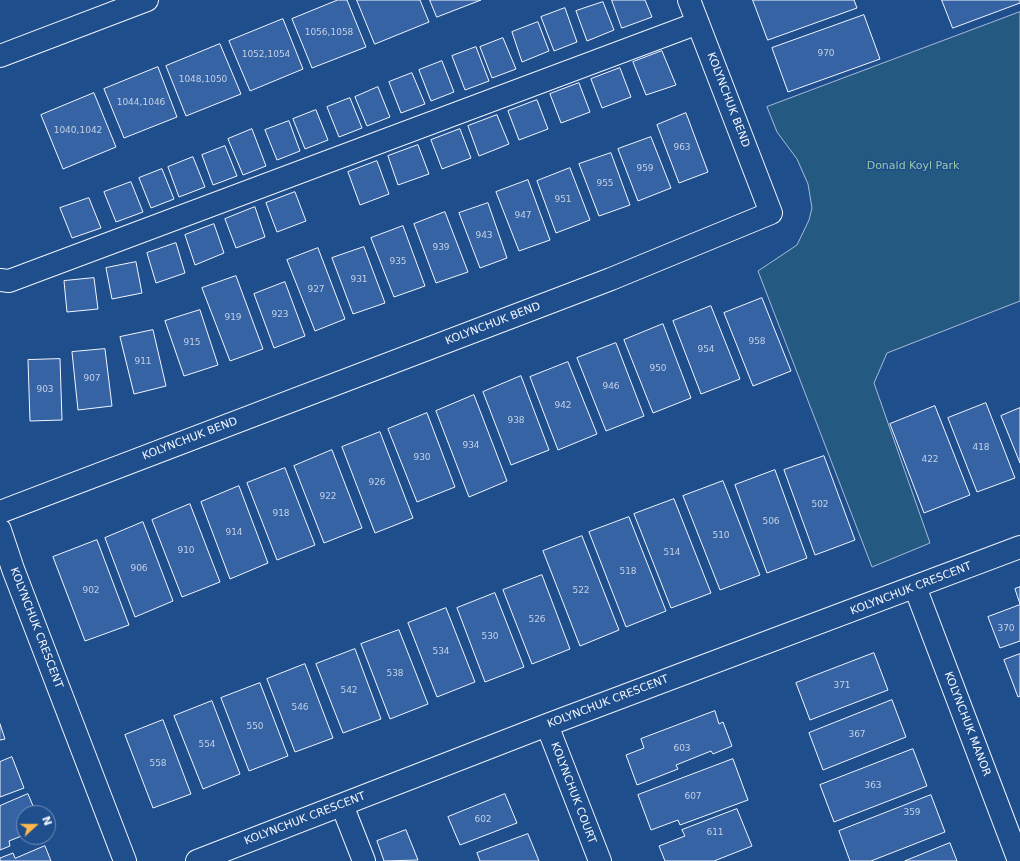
<!DOCTYPE html>
<style>
body{margin:0}
#map{position:relative;width:1020px;height:861px;overflow:hidden;background:#1f4e8c;font-family:"DejaVu Sans",sans-serif}
canvas{display:block}
.north{position:absolute;left:16px;top:805px;width:40px;height:40px;box-sizing:border-box;background:#1f4e8c;border:1px solid #7391ba;border-radius:50%;rotate:69deg;font-size:11px;font-weight:700;line-height:16px;text-align:center;color:#f2f6ff}
.north::after{content:'';display:block;margin:auto;width:14px;height:18px;background:#ffb74d;clip-path:polygon(50% 0,100% 100%,50% 72%,0 100%)}
</style>
<div id="map">
<canvas width="1020" height="861"></canvas>
<div class="north">N</div>
</div>
<script>
const ctx = document.querySelector('canvas').getContext('2d');
ctx.lineJoin = 'round';
function fill(path, color) { ctx.fillStyle = color; ctx.fill(path, 'evenodd'); }
function strokePath(path, color, width, dash) { ctx.strokeStyle = color; ctx.lineWidth = width; ctx.lineCap = dash ? 'butt' : 'round'; ctx.setLineDash(dash || []); ctx.stroke(path); }
function drawText(font, color, halo, rows, align = 'center') {
  ctx.font = font + ' "DejaVu Sans",sans-serif'; ctx.lineWidth = 3; ctx.setLineDash([]); ctx.textBaseline = 'middle'; ctx.strokeStyle = halo; ctx.fillStyle = color; for (const [text, x, y, turn = 0] of rows) {
    ctx.save(); ctx.translate(x, y); ctx.rotate((+turn || 0) * Math.PI / 180); ctx.textAlign = isNaN(turn) ? turn : align; if (halo) ctx.strokeText(text, 0, 0); ctx.fillText(text, 0, 0); ctx.restore();
  }
}
const green = new Path2D(`
 M 1020,12 L 1020,301 L 887,353 L 874,383 L 930,543 L 872,567 L 758,271 L 797,245 L 809,220 L 812,208 L 808,184 L 797,159 L 777,132 L 767,107 Z`);
const building = new Path2D(`
 M 338,0 L 347,0 L 366,47 L 312,68 L 292,19 Z
 M 357,0 L 420,0 L 429,22 L 375,44 Z
 M 430,0 L 481,0 L 437,17 Z
 M 612,0 L 645,0 L 652,17 L 622,28 Z
 M 753,0 L 854,0 L 857,8 L 768,40 Z
 M 942,0 L 1020,0 L 1020,3 L 953,28 Z
 M 603,2 L 614,30 L 587,41 L 576,11 Z
 M 565,8 L 577,42 L 554,51 L 541,17 Z
 M 864,15 L 880,59 L 788,92 L 772,48 Z
 M 283,19 L 303,69 L 250,91 L 229,41 Z
 M 538,22 L 549,51 L 522,62 L 512,32 Z
 M 503,38 L 516,69 L 492,78 L 480,47 Z
 M 220,44 L 241,94 L 186,116 L 166,66 Z
 M 476,47 L 489,81 L 465,90 L 452,56 Z
 M 662,51 L 676,85 L 646,95 L 633,62 Z
 M 442,61 L 454,92 L 431,101 L 419,70 Z
 M 158,67 L 177,117 L 124,138 L 104,89 Z
 M 620,68 L 631,97 L 602,108 L 591,79 Z
 M 412,73 L 425,104 L 401,113 L 389,82 Z
 M 579,83 L 590,112 L 561,123 L 550,94 Z
 M 378,87 L 390,117 L 367,126 L 355,97 Z
 M 94,93 L 116,147 L 63,169 L 41,115 Z
 M 350,98 L 362,128 L 339,137 L 327,107 Z
 M 537,100 L 548,129 L 519,140 L 508,111 Z
 M 316,110 L 328,140 L 305,149 L 293,119 Z
 M 686,113 L 708,172 L 679,183 L 657,125 Z
 M 497,115 L 509,144 L 479,156 L 468,126 Z
 M 289,121 L 300,151 L 277,160 L 265,130 Z
 M 252,129 L 266,166 L 243,175 L 228,139 Z
 M 460,129 L 471,158 L 442,169 L 431,140 Z
 M 651,137 L 671,188 L 638,201 L 618,149 Z
 M 418,145 L 429,174 L 398,185 L 388,156 Z
 M 225,146 L 237,176 L 213,185 L 202,155 Z
 M 611,153 L 630,205 L 599,216 L 579,164 Z
 M 193,157 L 205,187 L 179,197 L 168,167 Z
 M 377,161 L 389,194 L 360,205 L 348,172 Z
 M 570,168 L 590,220 L 556,233 L 537,181 Z
 M 162,169 L 174,199 L 151,208 L 139,178 Z
 M 528,180 L 550,240 L 519,251 L 496,192 Z
 M 131,182 L 143,212 L 116,222 L 104,192 Z
 M 295,192 L 306,221 L 277,232 L 266,203 Z
 M 89,198 L 101,228 L 72,238 L 60,208 Z
 M 488,203 L 507,258 L 480,268 L 459,213 Z
 M 255,207 L 265,237 L 236,248 L 225,219 Z
 M 445,212 L 468,272 L 436,283 L 414,224 Z
 M 214,224 L 224,253 L 195,265 L 185,235 Z
 M 403,226 L 425,286 L 394,297 L 371,238 Z
 M 176,243 L 185,273 L 156,283 L 147,253 Z
 M 364,247 L 385,303 L 353,314 L 332,258 Z
 M 318,248 L 345,319 L 315,331 L 287,260 Z
 M 136,262 L 142,293 L 112,299 L 106,268 Z
 M 236,276 L 263,349 L 230,361 L 202,288 Z
 M 94,278 L 98,309 L 67,312 L 64,281 Z
 M 285,282 L 305,336 L 274,348 L 254,294 Z
 M 762,298 L 791,371 L 753,386 L 724,313 Z
 M 711,306 L 740,379 L 701,394 L 673,321 Z
 M 200,310 L 218,365 L 184,376 L 165,321 Z
 M 663,324 L 691,398 L 653,413 L 624,340 Z
 M 153,330 L 166,386 L 134,394 L 120,337 Z
 M 616,343 L 644,416 L 606,431 L 577,358 Z
 M 105,349 L 112,406 L 78,410 L 72,352 Z
 M 60,359 L 62,420 L 30,421 L 28,360 Z
 M 568,362 L 597,434 L 558,450 L 530,377 Z
 M 521,376 L 549,450 L 511,465 L 483,392 Z
 M 474,395 L 507,481 L 469,497 L 436,411 Z
 M 986,403 L 1015,478 L 977,492 L 948,418 Z
 M 935,406 L 970,495 L 924,513 L 890,424 Z
 M 1020,408 L 1020,463 L 1001,416 Z
 M 427,413 L 455,487 L 417,502 L 388,429 Z
 M 380,432 L 413,518 L 375,533 L 342,447 Z
 M 332,450 L 362,528 L 324,543 L 294,466 Z
 M 824,456 L 855,540 L 815,555 L 784,470 Z
 M 285,468 L 315,545 L 277,560 L 247,483 Z
 M 775,470 L 807,558 L 767,573 L 735,485 Z
 M 723,481 L 760,575 L 720,590 L 683,496 Z
 M 239,486 L 268,563 L 230,579 L 201,502 Z
 M 674,499 L 711,593 L 671,608 L 634,514 Z
 M 190,504 L 220,582 L 182,597 L 152,520 Z
 M 629,517 L 666,611 L 626,627 L 589,532 Z
 M 143,522 L 173,601 L 135,617 L 105,538 Z
 M 582,536 L 619,630 L 580,646 L 543,551 Z
 M 97,540 L 129,625 L 85,641 L 53,557 Z
 M 542,575 L 570,649 L 532,664 L 503,590 Z
 M 1020,587 L 1020,604 L 1015,589 Z
 M 495,593 L 524,667 L 485,682 L 457,608 Z
 M 1020,605 L 1020,641 L 1000,648 L 988,617 Z
 M 446,608 L 475,682 L 437,697 L 408,623 Z
 M 399,630 L 428,704 L 390,719 L 361,644 Z
 M 355,649 L 381,719 L 343,733 L 316,664 Z
 M 874,653 L 888,690 L 810,720 L 796,683 Z
 M 1020,654 L 1020,696 L 1018,697 L 1004,660 Z
 M 305,664 L 333,738 L 295,752 L 267,679 Z
 M 260,683 L 288,756 L 249,771 L 221,698 Z
 M 892,700 L 906,737 L 823,770 L 809,733 Z
 M 212,701 L 240,774 L 203,789 L 174,716 Z
 M 715,711 L 719,724 L 723,722 L 732,746 L 713,754 L 711,751 L 676,765 L 678,769 L 637,785 L 626,755 L 644,748 L 641,739 Z
 M 163,720 L 191,794 L 153,808 L 125,735 Z
 M 0,724 L 5,739 L 0,740 Z
 M 913,749 L 927,786 L 834,822 L 820,785 Z
 M 12,757 L 24,788 L 0,797 L 0,762 Z
 M 733,759 L 748,800 L 680,825 L 678,820 L 651,830 L 638,795 Z
 M 28,794 L 36,813 L 24,813 L 24,835 L 9,841 L 10,846 L 0,850 L 0,806 Z
 M 505,794 L 517,823 L 460,845 L 448,817 Z
 M 931,795 L 945,832 L 871,861 L 850,861 L 839,831 Z
 M 737,809 L 752,846 L 714,861 L 665,861 L 659,846 L 685,836 L 682,830 Z
 M 406,830 L 418,860 L 384,861 L 377,841 Z
 M 528,834 L 539,861 L 480,861 L 477,853 Z
 M 950,843 L 957,861 L 905,861 Z
 M 45,846 L 51,861 L 0,861 L 0,858 L 13,853 L 15,858 Z`);
const minor = new Path2D(`
 M 0,56 L 147,0
 M 0,280 L 9,281 L 698,23
 M 0,512 L 611,279 L 771,213 L 689,0
 M 0,530 L 13,569 L 125,861
 M 915,587 L 1019,861
 M 547,725 L 600,861
 M 342,805 L 364,861
 M 197,861 L 547,725 L 1020,547`);
const numberNames = [
 ["1056,1058",329,33],
 ["970",826,54],
 ["1052,1054",266,55],
 ["1048,1050",203,80],
 ["1044,1046",141,103],
 ["1040,1042",78,131],
 ["963",682,148],
 ["959",645,169],
 ["955",605,184],
 ["951",563,200],
 ["947",523,216],
 ["943",484,236],
 ["939",441,248],
 ["935",398,262],
 ["931",359,280],
 ["927",316,290],
 ["923",280,315],
 ["919",233,318],
 ["958",757,342],
 ["915",192,343],
 ["954",706,350],
 ["911",143,362],
 ["950",658,369],
 ["907",92,379],
 ["946",611,387],
 ["903",45,390],
 ["942",563,406],
 ["938",516,421],
 ["934",471,446],
 ["418",981,448],
 ["930",422,458],
 ["422",930,460],
 ["926",377,483],
 ["922",328,497],
 ["502",820,505],
 ["918",281,514],
 ["506",771,522],
 ["914",234,533],
 ["510",721,536],
 ["910",186,551],
 ["514",672,553],
 ["906",139,569],
 ["518",628,572],
 ["902",91,591],
 ["522",581,591],
 ["526",537,620],
 ["370",1006,629],
 ["530",490,637],
 ["534",441,652],
 ["538",395,674],
 ["371",842,686],
 ["542",349,691],
 ["546",300,708],
 ["550",255,727],
 ["367",857,735],
 ["554",207,745],
 ["603",682,749],
 ["558",158,764],
 ["363",873,786],
 ["607",693,797],
 ["359",912,813],
 ["602",483,820],
 ["611",715,833]
];
const streetNames = [
 ["KOLYNCHUK BEND",728,100,69],
 ["KOLYNCHUK BEND",493,324,-21],
 ["KOLYNCHUK BEND",190,439,-21],
 ["KOLYNCHUK CRESCENT",911,589,-21],
 ["KOLYNCHUK CRESCENT",36,628,69],
 ["KOLYNCHUK CRESCENT",608,702,-21],
 ["KOLYNCHUK MANOR",967,724,69],
 ["KOLYNCHUK COURT",573,793,69],
 ["KOLYNCHUK CRESCENT",305,819,-21]
];
const parkNames = [
 ["Donald Koyl Park",913,166]
];
fill(green, '#245a82');
strokePath(green, '#a8bbd7', 1);
fill(building, '#3563a3');
strokePath(building, '#f2f6ff', 1);
strokePath(minor, '#f2f6ff', 24);
strokePath(minor, '#1f4e8c', 22);
drawText('9px', '#c3d1e8', null, numberNames);
drawText('11px', '#f2f6ff', '#1f4e8c', streetNames);
drawText('11px', '#97c8a6', '#1f4e8c', parkNames);
</script>
